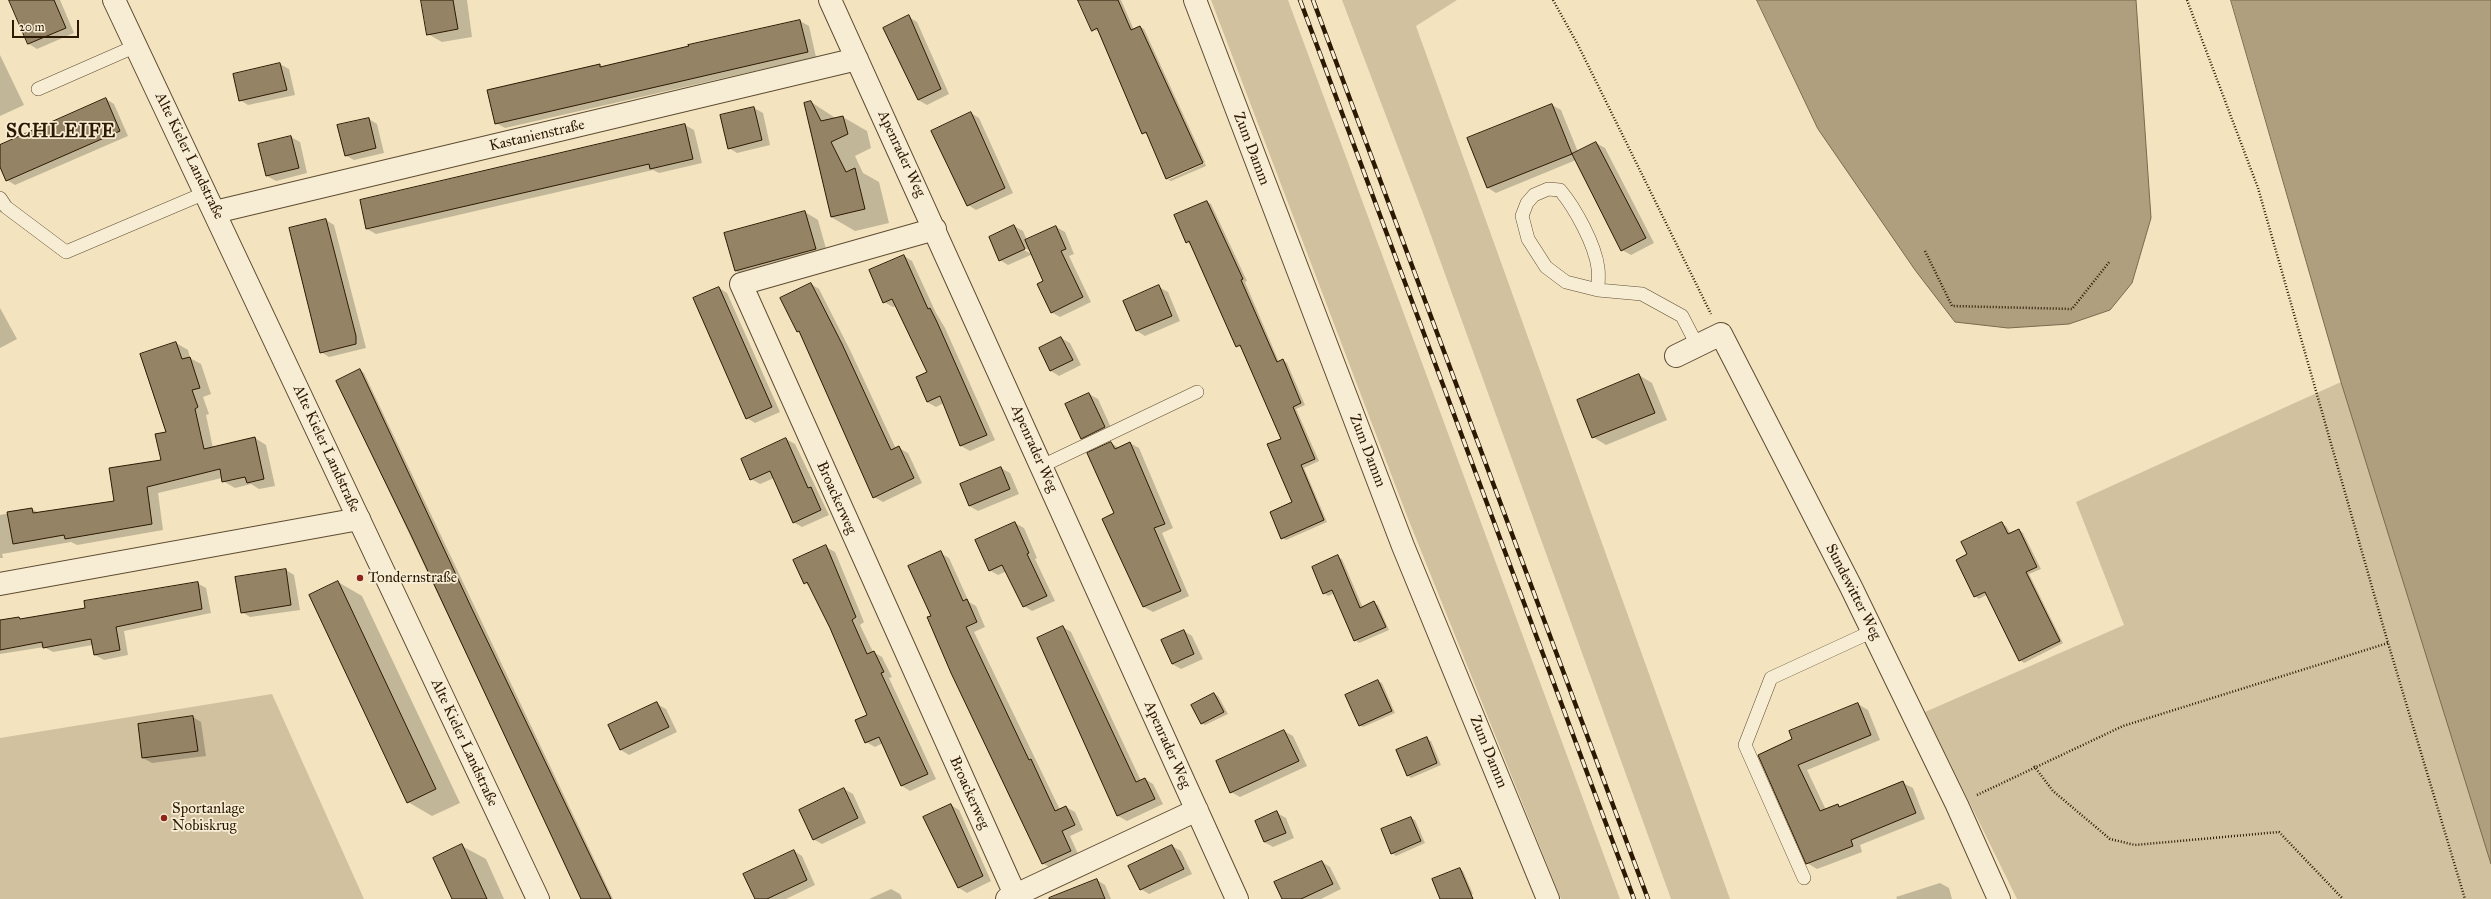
<!DOCTYPE html>
<meta charset="utf-8">
<style>
body{margin:0}
#map{position:relative;width:2491px;height:899px;overflow:hidden;background:#f3e4bf;font-family:"IM FELL Great Primer",serif}
canvas{display:block}
.scale{position:absolute;left:12px;top:20px;width:67px;height:18px;box-sizing:border-box;border:2px solid #2d1902;border-top:0;padding-left:5px;font-size:12px;line-height:14px;white-space:nowrap;color:#2d1902;-webkit-text-stroke:3px #f7edd5;paint-order:stroke}
</style>
<div id="map">
<canvas width="2491" height="899"></canvas>
<div class="scale">20 m</div>
</div>
<script>
const ctx = document.querySelector('canvas').getContext('2d');
ctx.lineJoin = 'round';
function fill(path, color) { ctx.fillStyle = color; ctx.fill(path, 'evenodd'); }
function strokePath(path, color, width, dash) { ctx.strokeStyle = color; ctx.lineWidth = width; ctx.lineCap = dash ? 'butt' : 'round'; ctx.setLineDash(dash || []); ctx.stroke(path); }
function drawText(font, color, halo, rows, align = 'center') {
  ctx.font = font + ' "IM FELL Great Primer",serif'; ctx.lineWidth = 3.5; ctx.setLineDash([]); ctx.textBaseline = 'middle'; ctx.strokeStyle = halo; ctx.fillStyle = color; for (const [text, x, y, turn = 0] of rows) {
    ctx.save(); ctx.translate(x, y); ctx.rotate((+turn || 0) * Math.PI / 180); ctx.textAlign = isNaN(turn) ? turn : align; if (halo) ctx.strokeText(text, 0, 0); ctx.fillText(text, 0, 0); ctx.restore();
  }
}
const green = new Path2D(`
 M 1211,0 L 1288,0 L 1620,899 L 1561,899 L 1407,516 Z
 M 1342,0 L 1457,0 L 1416,26 L 1730,899 L 1671,899 L 1424,216 Z
 M 2341,382 L 2491,864 L 2491,899 L 2017,899 L 1925,712 L 2124,625 L 2076,502 Z
 M 272,694 L 364,899 L 0,899 L 0,738 Z`);
const water = new Path2D(`
 M 1757,0 L 2136,0 L 2151,218 L 2132,283 L 2110,310 L 2069,324 L 2008,328 L 1955,322 L 1915,270 L 1818,129 Z
 M 2231,0 L 2491,0 L 2491,864 L 2341,382 Z`);
const shadow = new Path2D(`
 M 11,0 L 60,0 L 74,33 L 37,49 L 29,44 Z
 M 422,0 L 467,0 L 472,37 L 442,42 L 428,34 Z
 M 1079,0 L 1121,0 L 1134,30 L 1140,27 L 1144,29 L 1205,162 L 1167,179 L 1148,135 L 1143,133 L 1099,31 L 1092,30 Z
 M 909,17 L 917,22 L 949,94 L 927,105 L 918,100 L 884,28 Z
 M 800,21 L 809,26 L 816,57 L 505,128 L 496,123 L 600,66 L 603,68 L 690,47 L 690,45 Z
 M 0,55 L 24,105 L 0,116 Z
 M 280,64 L 289,69 L 295,95 L 248,105 L 240,100 Z
 M 106,99 L 114,104 L 128,136 L 15,185 L 7,180 L 0,165 L 0,146 Z
 M 811,102 L 837,119 L 843,117 L 867,131 L 871,148 L 855,156 L 863,173 L 879,182 L 889,223 L 855,231 L 831,217 Z
 M 1552,105 L 1561,110 L 1578,152 L 1596,143 L 1605,148 L 1654,243 L 1631,255 L 1622,250 L 1576,160 L 1496,193 L 1488,188 Z
 M 754,108 L 763,113 L 770,145 L 737,153 L 729,148 Z
 M 971,113 L 979,118 L 1013,193 L 976,210 L 968,205 Z
 M 369,119 L 377,124 L 384,153 L 354,160 L 345,155 Z
 M 685,125 L 694,130 L 702,163 L 659,173 L 653,170 L 376,234 L 367,229 Z
 M 291,137 L 300,142 L 307,173 L 276,181 L 267,176 Z
 M 1205,163 L 1206,166 L 1171,181 L 1168,180 Z
 M 1207,202 L 1211,204 L 1247,281 L 1245,282 L 1279,362 L 1283,360 L 1287,363 L 1305,405 L 1296,409 L 1319,461 L 1304,468 L 1327,522 L 1286,540 L 1282,538 L 1293,503 L 1282,439 L 1243,348 L 1237,346 L 1190,244 L 1186,242 Z
 M 805,212 L 818,220 L 828,256 L 749,278 L 736,271 Z
 M 326,220 L 334,225 L 366,348 L 329,357 L 321,352 Z
 M 1014,226 L 1023,231 L 1027,240 L 1056,227 L 1065,232 L 1074,254 L 1069,256 L 1091,302 L 1060,317 L 1051,312 L 1044,281 L 1033,254 L 1008,265 L 1000,260 ZM 1021,246 L 1032,252 L 1032,254 L 1020,248 Z
 M 904,256 L 912,261 L 936,313 L 945,328 L 995,440 L 970,451 L 961,446 L 944,403 L 936,407 L 927,402 L 928,372 L 897,306 L 893,307 L 884,302 Z
 M 811,284 L 819,289 L 850,350 L 896,449 L 899,448 L 908,453 L 922,483 L 883,502 L 874,497 L 801,333 L 797,331 Z
 M 1159,287 L 1168,292 L 1180,321 L 1145,336 L 1137,331 Z
 M 719,288 L 727,293 L 780,412 L 755,423 L 747,418 Z
 M 0,308 L 17,339 L 0,348 Z
 M 1061,338 L 1070,343 L 1081,365 L 1059,376 L 1051,371 Z
 M 176,343 L 188,350 L 190,358 L 201,364 L 211,394 L 203,397 L 209,414 L 206,415 L 213,448 L 255,438 L 266,445 L 275,486 L 259,489 L 251,484 L 235,488 L 223,481 L 222,478 L 158,493 L 163,530 L 77,545 L 71,542 L 2,554 L 3,558 L 0,558 L 0,515 L 32,509 L 39,513 L 115,502 L 162,461 L 167,432 Z
 M 360,370 L 364,373 L 613,899 L 582,899 L 337,381 Z
 M 1639,375 L 1652,383 L 1667,420 L 1606,445 L 1593,437 Z
 M 1089,394 L 1098,399 L 1113,432 L 1090,443 L 1082,438 Z
 M 786,439 L 795,444 L 829,515 L 802,527 L 793,522 L 774,478 L 760,484 L 751,479 Z
 M 1111,443 L 1119,448 L 1130,443 L 1139,448 L 1173,528 L 1162,533 L 1189,596 L 1153,612 L 1144,607 L 1103,519 L 1115,514 Z
 M 1001,468 L 1010,473 L 1019,494 L 978,511 L 969,506 Z
 M 1015,523 L 1024,528 L 1037,558 L 1035,559 L 1055,601 L 1032,611 L 1024,606 L 1007,571 L 998,575 L 989,570 Z
 M 2002,524 L 2006,526 L 2011,534 L 2019,530 L 2023,533 L 2041,569 L 2029,574 L 2063,643 L 2024,663 L 2020,660 L 1988,594 L 1979,599 L 1975,596 L 1968,555 Z
 M 826,547 L 835,552 L 864,622 L 860,625 L 873,652 L 882,657 L 892,677 L 889,678 L 936,779 L 910,791 L 902,786 L 883,743 L 875,747 L 866,742 L 868,715 L 831,628 L 811,587 L 805,583 Z
 M 940,553 L 949,558 L 969,602 L 976,606 L 985,627 L 974,632 L 1060,810 L 1066,807 L 1075,812 L 1083,830 L 1070,836 L 1079,856 L 1051,868 L 1042,863 L 932,616 Z
 M 1337,557 L 1342,559 L 1363,608 L 1374,603 L 1378,605 L 1389,630 L 1359,643 L 1355,640 L 1335,593 L 1328,596 L 1324,593 Z
 M 286,570 L 294,575 L 300,610 L 250,617 L 242,612 Z
 M 338,582 L 362,596 L 460,803 L 432,816 L 408,802 Z
 M 197,583 L 206,588 L 211,613 L 124,631 L 128,655 L 104,660 L 95,655 L 93,645 L 53,652 L 44,647 L 0,654 L 0,621 L 19,618 L 23,620 L 86,609 Z
 M 1063,627 L 1071,632 L 1141,781 L 1145,779 L 1153,784 L 1163,804 L 1127,821 L 1118,816 L 1039,638 Z
 M 1184,631 L 1192,636 L 1203,659 L 1181,669 L 1172,664 Z
 M 1378,681 L 1382,683 L 1395,713 L 1363,727 L 1359,725 Z
 M 1214,694 L 1218,696 L 1228,714 L 1205,725 L 1201,723 Z
 M 657,704 L 666,709 L 677,732 L 629,755 L 621,750 L 610,726 Z
 M 1858,704 L 1868,710 L 1880,740 L 1807,770 L 1826,810 L 1837,805 L 1841,807 L 1903,783 L 1913,788 L 1925,819 L 1860,845 L 1862,852 L 1817,869 L 1807,863 L 1793,740 Z
 M 193,717 L 201,722 L 206,756 L 152,763 L 143,758 L 139,725 Z
 M 1284,731 L 1293,736 L 1307,766 L 1240,797 L 1231,792 Z
 M 1427,739 L 1431,741 L 1441,765 L 1411,778 L 1407,775 Z
 M 844,789 L 853,794 L 866,823 L 822,844 L 813,839 Z
 M 951,805 L 959,810 L 991,881 L 967,893 L 959,888 Z
 M 1277,813 L 1286,818 L 1294,838 L 1273,847 L 1264,842 Z
 M 1411,818 L 1415,820 L 1425,843 L 1396,856 L 1392,853 Z
 M 462,846 L 486,859 L 504,899 L 453,899 Z
 M 1172,846 L 1181,851 L 1192,874 L 1149,894 L 1141,889 L 1130,866 Z
 M 794,851 L 802,856 L 815,885 L 786,899 L 756,899 Z
 M 1322,862 L 1330,867 L 1341,889 L 1321,899 L 1283,899 Z
 M 1459,869 L 1463,871 L 1473,894 L 1462,899 L 1441,899 Z
 M 1097,880 L 1105,885 L 1111,899 L 1055,899 Z
 M 1940,883 L 1949,888 L 1952,899 L 1897,899 L 1896,897 Z
 M 891,889 L 900,894 L 902,899 L 869,899 Z`);
const building = new Path2D(`
 M 9,0 L 54,0 L 66,28 L 28,44 Z
 M 421,0 L 453,0 L 458,29 L 427,35 Z
 M 1078,0 L 1118,0 L 1131,30 L 1140,26 L 1203,163 L 1166,179 L 1146,132 L 1142,134 L 1097,28 L 1092,31 Z
 M 909,15 L 941,89 L 918,100 L 883,28 Z
 M 800,20 L 808,52 L 495,124 L 487,90 L 600,64 L 600,67 L 689,46 L 688,45 Z
 M 280,63 L 287,90 L 239,101 L 233,74 Z
 M 106,98 L 120,131 L 6,181 L 0,167 L 0,145 Z
 M 811,101 L 821,121 L 843,116 L 848,134 L 831,142 L 846,172 L 855,168 L 865,209 L 831,217 L 804,103 Z
 M 1552,104 L 1572,154 L 1487,188 L 1467,138 Z
 M 754,107 L 762,140 L 728,149 L 720,115 Z
 M 971,112 L 1005,188 L 967,206 L 931,131 Z
 M 369,118 L 376,148 L 345,156 L 337,125 Z
 M 685,124 L 693,159 L 650,169 L 649,164 L 366,229 L 360,200 Z
 M 291,136 L 299,168 L 266,176 L 258,144 Z
 M 1596,142 L 1646,238 L 1621,251 L 1572,154 Z
 M 1207,201 L 1243,279 L 1241,280 L 1277,362 L 1283,359 L 1301,403 L 1293,407 L 1315,459 L 1301,465 L 1324,520 L 1281,539 L 1270,512 L 1292,502 L 1267,444 L 1281,439 L 1240,345 L 1236,347 L 1189,241 L 1186,243 L 1174,215 Z
 M 805,211 L 816,249 L 735,271 L 724,233 Z
 M 326,219 L 356,336 L 356,344 L 320,353 L 289,228 Z
 M 1014,225 L 1025,249 L 999,261 L 989,237 Z
 M 1056,226 L 1066,249 L 1061,251 L 1083,297 L 1051,313 L 1037,284 L 1043,281 L 1025,240 Z
 M 904,255 L 928,309 L 930,308 L 937,322 L 987,435 L 960,446 L 940,396 L 927,402 L 916,377 L 927,372 L 892,299 L 883,303 L 869,270 Z
 M 811,283 L 842,344 L 891,450 L 899,446 L 914,478 L 873,498 L 799,331 L 797,332 L 780,298 Z
 M 1159,285 L 1172,316 L 1136,331 L 1123,301 Z
 M 719,287 L 772,407 L 746,419 L 693,298 Z
 M 1061,337 L 1073,360 L 1050,371 L 1039,348 Z
 M 176,342 L 182,359 L 190,357 L 200,388 L 192,390 L 198,407 L 195,409 L 204,449 L 255,437 L 264,479 L 247,483 L 245,477 L 222,482 L 220,469 L 147,487 L 152,524 L 65,539 L 64,535 L 13,544 L 7,512 L 32,508 L 33,513 L 114,501 L 109,468 L 161,460 L 155,434 L 166,432 L 140,354 Z
 M 360,369 L 472,609 L 611,899 L 581,899 L 411,535 L 336,381 Z
 M 1639,374 L 1655,413 L 1592,438 L 1577,400 Z
 M 1089,393 L 1105,427 L 1081,439 L 1065,404 Z
 M 786,438 L 808,488 L 811,487 L 821,510 L 793,523 L 770,471 L 750,480 L 741,459 Z
 M 1111,442 L 1115,449 L 1130,442 L 1165,524 L 1154,528 L 1181,591 L 1143,607 L 1102,519 L 1114,513 L 1087,453 Z
 M 1001,467 L 1010,489 L 969,506 L 960,484 Z
 M 1015,522 L 1029,553 L 1027,554 L 1047,596 L 1023,607 L 1002,565 L 989,571 L 975,540 Z
 M 2002,522 L 2008,534 L 2019,529 L 2037,567 L 2026,572 L 2060,641 L 2019,661 L 1985,592 L 1974,597 L 1956,560 L 1967,554 L 1961,542 Z
 M 826,545 L 856,617 L 852,620 L 867,654 L 874,651 L 884,672 L 881,673 L 928,774 L 901,786 L 879,737 L 865,743 L 855,720 L 867,715 L 830,628 L 807,582 L 804,584 L 793,560 Z
 M 941,551 L 963,601 L 967,599 L 977,622 L 966,627 L 1029,760 L 1031,759 L 1055,811 L 1066,806 L 1075,825 L 1062,831 L 1071,851 L 1042,864 L 951,673 L 927,617 L 931,616 L 908,566 Z
 M 1338,555 L 1360,608 L 1374,601 L 1386,627 L 1354,641 L 1332,590 L 1323,594 L 1312,567 Z
 M 286,569 L 291,605 L 241,613 L 235,577 Z
 M 338,581 L 436,789 L 407,803 L 309,595 Z
 M 198,582 L 202,609 L 116,627 L 120,650 L 94,655 L 91,639 L 43,648 L 42,642 L 0,650 L 0,620 L 19,617 L 20,619 L 85,608 L 84,601 Z
 M 1063,626 L 1136,782 L 1145,778 L 1155,799 L 1117,816 L 1037,638 Z
 M 1184,630 L 1194,654 L 1172,664 L 1161,640 Z
 M 1378,680 L 1392,711 L 1359,726 L 1345,695 Z
 M 1214,693 L 1224,712 L 1201,724 L 1191,705 Z
 M 657,702 L 669,727 L 620,750 L 608,725 Z
 M 1858,703 L 1871,735 L 1798,765 L 1820,811 L 1838,804 L 1839,807 L 1903,781 L 1916,813 L 1851,840 L 1853,846 L 1806,864 L 1758,755 L 1792,739 L 1789,731 Z
 M 193,716 L 198,751 L 142,758 L 138,724 Z
 M 1284,730 L 1299,761 L 1230,793 L 1216,761 Z
 M 1427,737 L 1437,763 L 1407,776 L 1396,750 Z
 M 844,788 L 858,818 L 813,840 L 799,810 Z
 M 951,804 L 983,876 L 958,888 L 923,817 Z
 M 1277,811 L 1286,833 L 1264,842 L 1255,821 Z
 M 1411,817 L 1421,841 L 1391,854 L 1381,829 Z
 M 462,844 L 487,899 L 452,899 L 433,858 Z
 M 1172,845 L 1184,869 L 1140,890 L 1128,866 Z
 M 794,850 L 807,880 L 767,899 L 755,899 L 743,874 Z
 M 1322,861 L 1333,884 L 1301,899 L 1282,899 L 1274,882 Z
 M 1460,868 L 1473,899 L 1440,899 L 1432,879 Z
 M 1097,879 L 1105,899 L 1049,899 L 1049,898 Z`);
const path = new Path2D(`
 M 1553,0 L 1578,45 L 1711,314
 M 2187,0 L 2258,188 L 2388,643 L 2465,899
 M 1925,251 L 1952,306 L 2072,309 L 2110,261
 M 2034,766 L 2053,791 L 2110,839 L 2135,845 L 2279,832 L 2343,899
 M 1977,795 L 2123,726 L 2388,643`);
const service = new Path2D(`
 M 38,89 L 136,46
 M 0,198 L 6,207 L 66,252 L 205,193
 M 1598,290 C 1598,283 1599,275 1598,268 C 1595,244 1575,208 1560,190 L 1548,189 L 1534,195 L 1527,203 L 1522,216 L 1528,239 L 1546,267 L 1566,282 L 1598,290 L 1642,294 L 1682,316 L 1697,345
 M 1042,466 L 1197,392
 M 1804,878 L 1745,745 L 1771,678 L 1873,631`);
const minor = new Path2D(`
 M 830,0 L 1237,899
 M 1195,0 L 1403,546 L 1548,899
 M 215,212 L 857,59
 M 935,229 L 741,284 L 1017,899
 M 1676,356 L 1721,334 L 1851,587 L 1957,805 L 1999,899
 M 0,584 L 359,519
 M 1007,899 L 1197,810`);
const tertiary = new Path2D(`
 M 114,0 L 538,899`);
const rail = new Path2D(`
 M 1300,0 L 1634,899
 M 1313,0 L 1648,899`);
const markers = [
 [360,578,4,"#8f2418"],
 [164,818,4,"#8f2418"]
];
const streetNames = [
 ["Kastanienstraße",537,136,-13],
 ["Zum Damm",1251,149,69],
 ["Apenrader Weg",901,154,65],
 ["Alte Kieler Landstraße",189,156,64],
 ["Alte Kieler Landstraße",326,449,65],
 ["Apenrader Weg",1034,449,66],
 ["Zum Damm",1367,451,69],
 ["Broackerweg",836,498,66],
 ["Sundewitter Weg",1853,592,63],
 ["Alte Kieler Landstraße",464,743,65],
 ["Apenrader Weg",1167,745,66],
 ["Zum Damm",1488,752,68],
 ["Broackerweg",969,793,66]
];
const poiNames = [
 ["Tondernstraße",368,578],
 ["Sportanlage",172,809],
 ["Nobiskrug",172,826]
];
const districtNames = [
 ["SCHLEIFE",61,132]
];
fill(green, '#d1c19f');
fill(water, '#b09f7f');
strokePath(water, '#7c694d', 1);
fill(shadow, '#0003');
fill(building, '#948364');
strokePath(building, '#2d1902', 1);
strokePath(service, '#5e4c31', 14);
strokePath(minor, '#5e4c31', 24);
strokePath(tertiary, '#5e4c31', 24);
strokePath(path, '#2d1902', 2.5, [1, 2]);
strokePath(service, '#f7edd5', 13);
strokePath(minor, '#f7edd5', 22);
strokePath(tertiary, '#f7edd5', 22);
strokePath(rail, '#2d1902', 4.5);
strokePath(rail, '#f7edd5', 3, [9]);
for (const [x, y, r, color] of markers) { const dot = new Path2D(); dot.arc(x, y, r, 0, 2 * Math.PI); ctx.fillStyle = color; ctx.fill(dot); strokePath(dot, '#f7edd5', 1.5); }
drawText('15px', '#2d1902', '#f7edd5', streetNames);
drawText('15px', '#2d1902', '#f7edd5', poiNames, 'left');
ctx.letterSpacing = '1px';
drawText('bold 19px', '#2d1902', '#f7edd5', districtNames);
ctx.letterSpacing = '0px';
</script>
